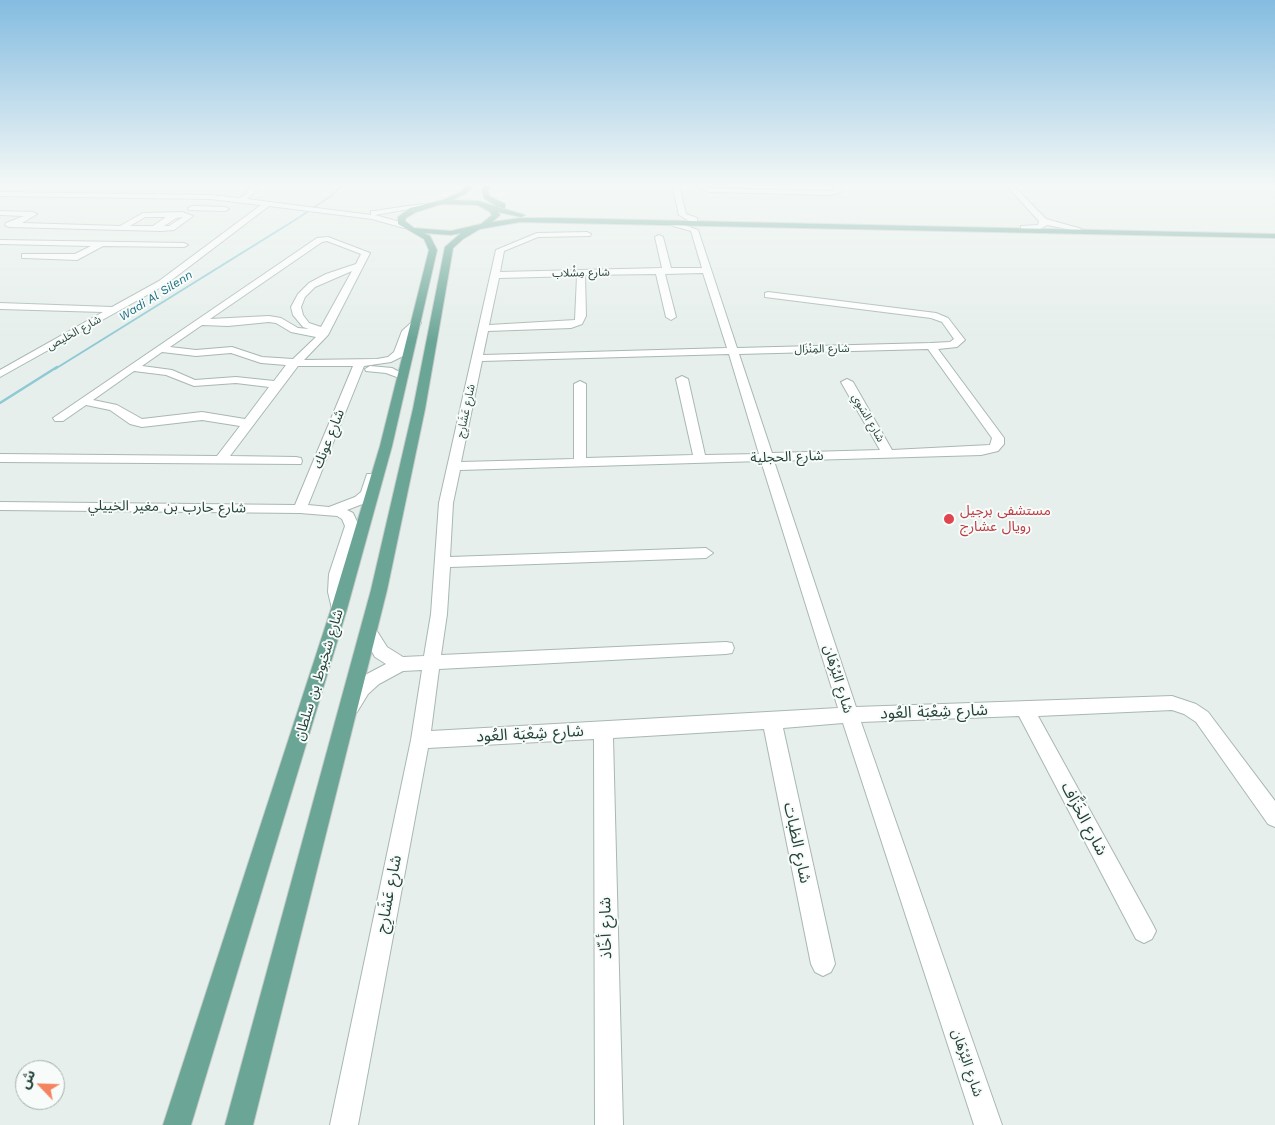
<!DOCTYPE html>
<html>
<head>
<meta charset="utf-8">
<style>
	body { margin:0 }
	#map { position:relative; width:1275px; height:1125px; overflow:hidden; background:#e6efeb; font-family:"Work Sans","Noto Sans Arabic",sans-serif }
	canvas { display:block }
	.north { position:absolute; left:15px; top:1060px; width:50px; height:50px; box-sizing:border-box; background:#f7fbf9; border:1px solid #a3b1ad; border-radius:50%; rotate:294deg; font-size:14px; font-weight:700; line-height:20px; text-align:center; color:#24423a }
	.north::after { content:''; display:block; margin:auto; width:18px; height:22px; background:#f4845f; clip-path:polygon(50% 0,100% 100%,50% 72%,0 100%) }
</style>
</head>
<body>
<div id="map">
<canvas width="1275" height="1125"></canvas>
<div class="north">ش</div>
</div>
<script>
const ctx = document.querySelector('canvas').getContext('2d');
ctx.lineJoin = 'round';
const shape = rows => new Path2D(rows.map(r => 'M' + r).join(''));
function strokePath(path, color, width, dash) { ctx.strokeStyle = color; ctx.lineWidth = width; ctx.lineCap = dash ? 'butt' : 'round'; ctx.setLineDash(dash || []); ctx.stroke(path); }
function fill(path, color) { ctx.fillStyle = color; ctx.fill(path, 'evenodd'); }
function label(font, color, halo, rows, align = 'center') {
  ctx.font = font + ' "Work Sans","Noto Sans Arabic",sans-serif'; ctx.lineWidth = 4; ctx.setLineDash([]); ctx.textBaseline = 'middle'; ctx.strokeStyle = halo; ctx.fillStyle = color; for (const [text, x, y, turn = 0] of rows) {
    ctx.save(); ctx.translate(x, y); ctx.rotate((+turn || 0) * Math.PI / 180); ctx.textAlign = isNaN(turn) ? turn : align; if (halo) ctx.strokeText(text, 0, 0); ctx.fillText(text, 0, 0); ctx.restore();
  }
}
const streamFar1 = shape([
	[55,369,295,220,331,196,343,184]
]);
const stream = shape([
	[0,403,57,367]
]);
const minor = shape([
	[251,184,258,184,252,195,247,199,371,215,371,211,374,211,422,204,426,206,375,215,407,224,407,228,404,228,372,219,269,206,165,285,0,377,0,370,103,312,0,309,0,303,112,307,159,281,261,205,210,199,0,196,0,192,210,195,239,198,247,193,251,184],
	[672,184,679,184,686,214,697,218,697,222,691,222,679,215,672,184],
	[697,184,711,188,831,191,834,190,833,184,840,184,841,192,831,195,710,192,699,188,697,184],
	[1005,184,1012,184,1046,219,1082,229,1078,231,1047,225,1040,229,1021,230,1021,226,1038,225,1039,221,1005,184],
	[192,206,225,207,229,209,225,211,189,210,188,208,192,206],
	[0,211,33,212,37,214,22,223,120,226,143,213,182,212,193,216,174,230,161,231,9,227,5,225,6,223,24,216,0,215,0,211],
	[145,217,166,217,153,226,130,226,145,217],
	[183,217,169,226,164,226,176,218,183,217],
	[673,221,698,230,737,348,931,343,950,342,954,339,942,322,931,318,765,297,765,293,768,292,936,313,948,318,965,340,957,347,938,349,1004,438,1004,444,998,451,981,455,774,461,856,707,1172,696,1196,704,1208,712,1275,801,1275,827,1268,824,1196,722,1184,714,1172,710,1038,716,1152,923,1156,931,1152,939,1144,943,1136,939,1019,716,861,722,1002,1125,974,1125,843,723,783,728,835,964,831,972,823,976,815,972,811,964,764,729,613,738,623,1125,595,1125,594,739,428,748,358,1125,330,1125,411,740,422,670,403,671,379,684,368,694,357,712,351,714,345,712,342,707,356,684,367,674,386,664,375,657,361,632,363,628,369,626,375,628,387,647,403,657,424,656,431,614,439,503,496,250,537,233,587,232,591,234,590,236,538,237,504,251,500,272,662,268,655,237,659,235,663,237,671,268,702,268,691,231,670,225,669,223,673,221],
	[703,273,727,348,483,355,488,331,571,328,582,324,586,316,585,275,656,274,666,317,671,320,676,317,665,274,703,273],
	[577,276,575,320,489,325,499,278,577,276],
	[928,349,992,438,990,445,892,450,853,382,847,379,841,382,880,450,772,453,739,354,928,349],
	[729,354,759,454,705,455,688,379,682,376,676,379,693,455,586,458,586,384,580,381,574,384,574,459,461,462,482,361,729,354],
	[761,461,838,708,431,731,439,669,726,654,732,653,734,648,732,643,726,642,441,655,447,614,450,567,706,558,713,553,706,548,450,557,453,503,460,470,761,461],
	[328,237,370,253,328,335,304,360,377,359,388,357,394,352,402,331,413,321,421,323,411,334,403,356,391,362,364,366,308,505,329,507,355,497,361,492,367,474,377,474,379,477,372,496,365,503,347,510,353,513,359,526,345,574,344,592,347,609,345,613,333,613,328,592,329,574,345,526,342,519,337,516,300,513,0,510,0,502,295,505,353,366,298,366,230,456,296,457,301,458,302,461,301,464,0,462,0,454,217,456,240,426,202,420,142,427,130,424,110,410,86,405,63,421,55,421,53,418,317,238,328,237],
	[327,241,361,254,356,264,326,274,309,283,298,294,291,307,293,315,303,327,309,329,298,328,281,318,269,316,210,319,322,242,327,241],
	[352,271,321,327,309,323,303,315,301,307,305,297,315,287,352,271],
	[269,322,276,323,291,332,316,337,293,359,262,357,232,347,196,350,170,347,202,325,228,326,269,322],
	[162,352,196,356,231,353,261,363,286,365,274,381,236,377,195,380,172,370,142,366,162,352],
	[134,371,166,375,194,386,236,383,269,387,245,419,202,412,142,419,117,405,93,400,134,371],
	[0,240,184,243,188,245,184,247,103,246,77,260,25,258,22,258,22,254,75,254,91,246,0,244,0,240],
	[370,366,392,368,407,376,402,379,386,373,366,371,365,369,370,366]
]);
const major = shape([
	[468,184,475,184,465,194,452,200,478,201,525,215,521,217,498,212,500,215,492,222,520,218,556,218,1275,234,1275,238,520,222,480,229,463,239,453,248,425,409,387,590,253,1125,225,1125,371,590,413,409,445,247,461,233,451,235,424,233,430,236,437,250,392,446,347,609,191,1125,163,1125,331,609,380,446,429,250,424,239,398,224,398,217,410,208,443,200,461,192,468,184],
	[442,204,477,205,489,211,492,215,481,224,451,231,414,228,405,221,406,218,416,212,442,204],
	[485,184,492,184,488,190,489,196,505,204,505,208,499,208,484,198,482,190,485,184]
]);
const markers = [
	[949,519,6,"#e0444e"]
];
const farStreetnames = [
	["شارع مِشْلاب",581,273,-1],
	["شارع الخليص",74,333,-29],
	["شارع المِنْزَال",822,349,-1],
	["شارع عَشَارِج",466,411,-78],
	["شارع السَوِي",868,418,60]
];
const farWaternames = [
	["Wadi Al Silenn",156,296,-32]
];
const streetNames = [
	["شارع عونك",329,439,-68],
	["شارع الحجلية",787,457,-2],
	["شارع حارب بن مغير الخييلي",167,507,1],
	["شارع شخبوط بن سلطان",319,675,-73],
	["شارع البُرْهَان",838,679,73],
	["شارع البُرْهَان",967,1063,71]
];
const healthNames = [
	["مستشفى برجيل",960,511],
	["رويال عشارج",960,527]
];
const nearStreetnames = [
	["شارع شِعْبَة العُود",934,712,-2],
	["شارع شِعْبَة العُود",530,734,-3],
	["شارع الخَزَّاف",1084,819,62],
	["شارع الظبات",797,843,78],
	["شارع عَشَارِج",389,894,-79],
	["شارع أخّاذ",606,928,-91]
];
strokePath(streamFar1, '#8ec9d4', 2);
strokePath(stream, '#8ec9d4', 2.5);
strokePath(minor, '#a8b8b2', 2);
strokePath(major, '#c2cac8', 2);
fill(minor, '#fff');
fill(major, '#6aa596');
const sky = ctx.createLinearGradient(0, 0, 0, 342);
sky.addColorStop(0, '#84bce0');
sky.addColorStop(0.54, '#f4f8f6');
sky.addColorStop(1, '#f4f8f600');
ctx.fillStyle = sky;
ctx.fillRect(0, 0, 1275, 342);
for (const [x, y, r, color] of markers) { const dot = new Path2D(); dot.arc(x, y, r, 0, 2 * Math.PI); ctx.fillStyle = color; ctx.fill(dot); strokePath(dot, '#f7fbf9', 2); }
label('11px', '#24423a', '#f7fbf9', farStreetnames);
label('italic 12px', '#1c6f80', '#f7fbf9', farWaternames);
label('14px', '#24423a', '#f7fbf9', streetNames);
label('14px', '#be3a42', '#f7fbf9', healthNames, 'left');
label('16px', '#24423a', '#f7fbf9', nearStreetnames);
</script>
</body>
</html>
